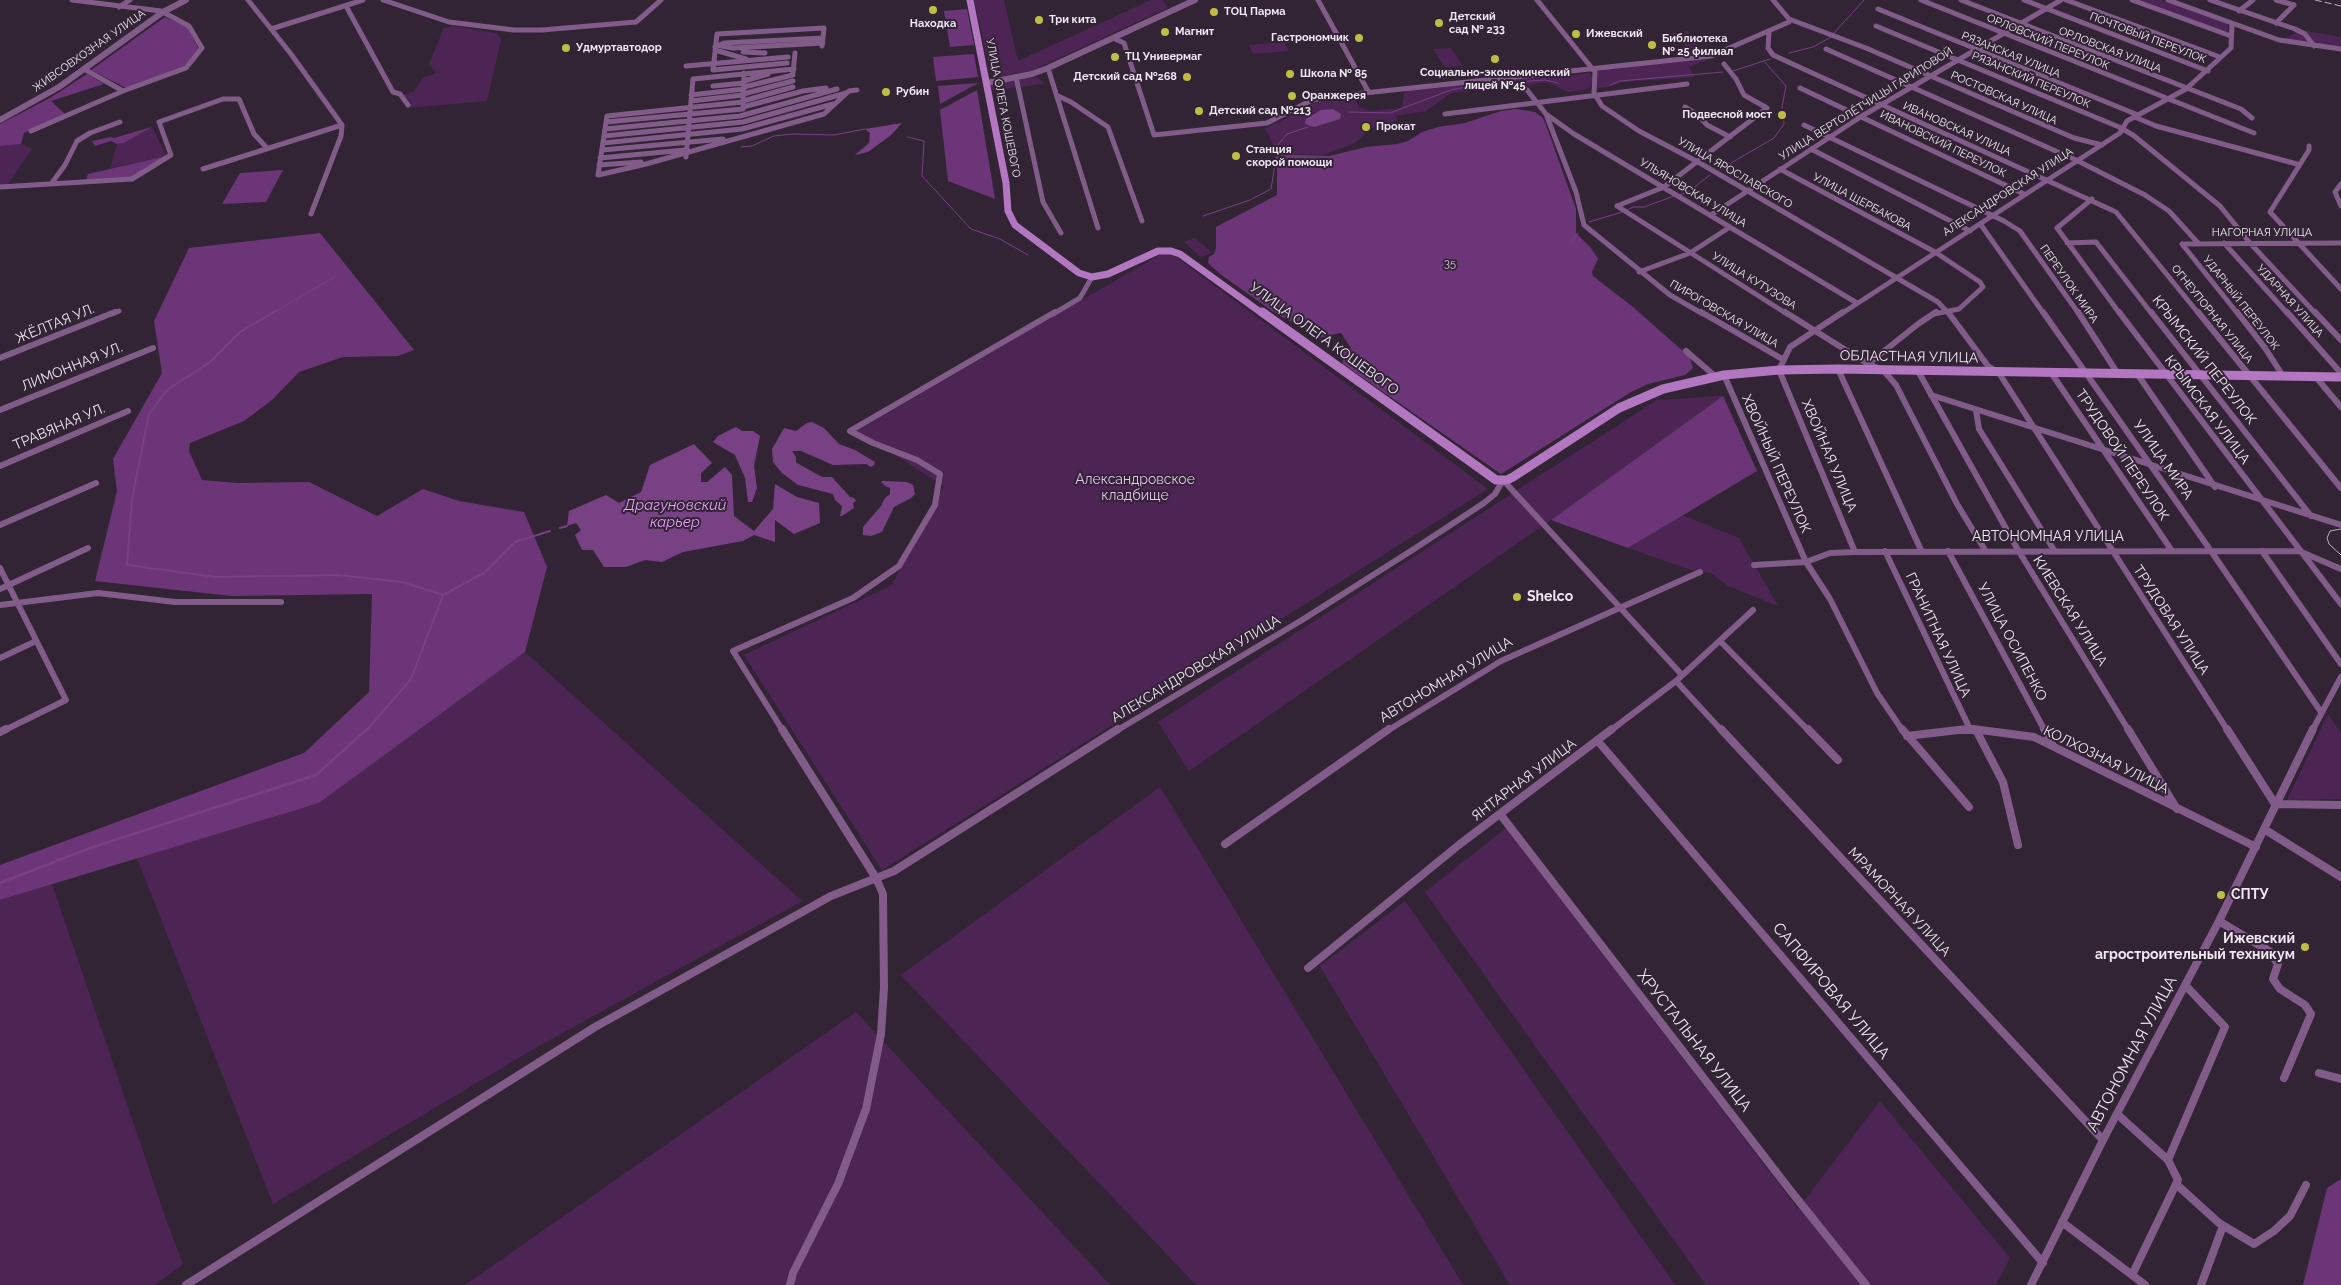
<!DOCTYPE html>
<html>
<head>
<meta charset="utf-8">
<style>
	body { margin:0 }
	canvas { display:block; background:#322435 }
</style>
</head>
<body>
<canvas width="2341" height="1285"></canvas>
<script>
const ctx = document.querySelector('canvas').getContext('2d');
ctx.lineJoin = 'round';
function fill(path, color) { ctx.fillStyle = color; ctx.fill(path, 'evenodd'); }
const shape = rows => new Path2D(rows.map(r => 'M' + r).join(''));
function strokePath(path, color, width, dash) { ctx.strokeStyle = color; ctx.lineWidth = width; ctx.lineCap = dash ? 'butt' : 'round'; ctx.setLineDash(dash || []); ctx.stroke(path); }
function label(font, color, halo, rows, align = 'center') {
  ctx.font = font + ' Raleway,sans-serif'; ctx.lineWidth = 4; ctx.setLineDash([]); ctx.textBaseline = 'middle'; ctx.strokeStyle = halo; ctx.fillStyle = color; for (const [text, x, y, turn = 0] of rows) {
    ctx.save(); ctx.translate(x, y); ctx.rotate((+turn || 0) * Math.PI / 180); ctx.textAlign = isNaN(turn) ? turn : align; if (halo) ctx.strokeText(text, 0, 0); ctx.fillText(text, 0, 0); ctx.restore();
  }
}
const green = shape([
	[974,0,1004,0,1018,61,1151,0,1163,0,1167,8,1031,71,1002,76,990,70],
	[2135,0,2161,0,2227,23,2229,34],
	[453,26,496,33,501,39,487,101,406,108,412,102,403,95,413,92,423,78,436,73,429,64,444,28],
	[2301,30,2341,37,2341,47,2282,40],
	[1687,31,1698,45,1701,48,1690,49,1687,47,1695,45,1686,46,1671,33],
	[1284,42,1289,51,1253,54,1249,45],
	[1451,48,1463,66,1445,67,1433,49],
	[1709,59,1689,67,1695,77,1622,82,1608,87,1596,88,1598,69],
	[1590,73,1593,80,1589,89,1568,92,1547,82,1508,88,1451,93,1426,111,1396,116,1397,120,1386,126,1371,128,1355,143,1323,155,1277,153,1265,128,1281,121,1315,102,1353,95,1359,107,1370,111,1402,108,1404,93,1414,88,1546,74,1564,76],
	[1037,77,1045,84,992,90,990,84],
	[152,127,166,156,110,168,117,144,124,143],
	[21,144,32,149,7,185,0,185,0,146],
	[1195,238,1212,253,1201,257,1184,242],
	[1161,254,1172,254,1488,489,882,870,744,655,892,585,944,486,857,431],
	[1723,396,1551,520,1189,771,1158,722,1657,400],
	[1682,515,1739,538,1778,606,1728,586,1711,573,1691,570,1628,548],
	[525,652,802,901,537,1047,273,1204,137,858,319,803],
	[2328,714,2341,733,2341,799,2287,800],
	[1160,787,1463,1285,1196,1285,901,975],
	[1506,828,1798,1209,1880,1101,2010,1258,1996,1285,1706,1285,1425,892],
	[52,884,168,1225,183,1264,155,1285,0,1285,0,900],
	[1405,901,1675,1285,1510,1285,1320,966],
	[856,1012,1110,1285,465,1285]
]);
const forest = shape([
	[967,9,974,45,950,47,944,11],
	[165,17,187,27,199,49,184,67,126,88,91,70],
	[974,54,978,77,936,81,933,57],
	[87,74,104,84,51,101,65,114,24,133,21,144,0,146,0,124,50,98],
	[978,83,940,104,938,86],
	[977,90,995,199,948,181,940,110],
	[1516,109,1535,112,1543,118,1546,125,1576,209,1576,233,1591,248,1598,259,1592,272,1593,276,1633,307,1685,353,1690,358,1693,368,1685,375,1648,384,1631,392,1501,474,1343,364,1342,352,1351,348,1341,333,1317,338,1315,333,1278,315,1220,274,1208,263,1209,257,1214,254,1216,248,1216,227,1277,195,1277,154,1329,156,1366,147,1397,144,1408,141,1422,132,1438,127,1465,123,1501,111],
	[152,127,124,143,117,144,111,141,95,146,92,141,111,137,114,138],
	[166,156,133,177,86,180,88,174],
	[283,170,266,202,222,204,240,173],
	[320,233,414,350,398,356,343,357,299,372,272,400,244,421,190,443,189,451,202,480,237,483,309,482,377,516,423,489,459,501,524,512,547,567,525,652,319,803,0,900,0,865,304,753,369,692,372,594,231,596,95,581,117,491,113,459,162,373,154,321,189,248],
	[1723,396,1757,471,1628,548,1551,520],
	[2341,1179,2341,1285,2303,1285,2327,1188]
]);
const water = shape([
	[1333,109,1341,114,1340,119,1314,127,1305,124,1306,119,1321,110],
	[902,123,890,136,868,152,855,155,869,143,870,133,865,129],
	[812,422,824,428,839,444,855,450,875,462,874,465,871,467,866,464,833,465,801,451,792,451,796,457,796,462,802,466,822,477,832,477,850,497,854,498,856,501,853,503,854,508,842,516,840,516,842,506,835,500,833,494,798,485,782,473,773,462,772,449,784,428,796,431,807,423],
	[736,427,742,431,753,431,760,436,754,466,757,488,752,502,748,502,745,478,735,455,713,442,718,436],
	[694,444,712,463,701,473,701,482,707,482,725,467,732,475,734,516,754,531,773,509,775,484,797,497,819,503,820,523,794,534,775,520,775,542,754,535,743,541,683,552,662,562,645,560,626,567,604,567,593,550,582,550,575,535,581,530,576,523,567,526,569,511,606,495,619,503,641,492,650,465],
	[882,481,907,482,913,485,915,494,911,498,894,507,882,532,871,536,863,535,863,527,881,506,885,498,890,494,890,488,885,486,881,482]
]);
const streamFar2 = shape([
	[1834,33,1864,0],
	[1789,53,1813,47,1831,37],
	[1733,71,1770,59],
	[1610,85,1620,81,1723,72],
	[1349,112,1390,113,1451,90,1477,85,1545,80,1558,83],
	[907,137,924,141,922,176,971,229,1000,239,1028,255],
	[741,147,752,146,774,136,792,134,834,135,865,129],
	[1719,170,1774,138,1784,124,1782,107,1786,86,1764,61],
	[1679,195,1688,192,1710,175],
	[1627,210,1633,207,1644,207,1674,196],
	[1203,216,1250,200,1271,189,1278,145,1287,134,1308,127],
	[1589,222,1622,212],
	[1570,243,1578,233],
	[271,314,336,276]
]);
const streamFar1 = shape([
	[274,312,240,332,210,362,167,390,149,414,132,499,127,565,216,577,337,575,402,582,443,595,411,679,366,731],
	[560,528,567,526],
	[443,595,484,573,515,542,550,531]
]);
const stream = shape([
	[0,883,90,848,316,775,367,729]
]);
const minorFar2 = shape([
	[248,0,291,54,342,125,341,136,311,214],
	[383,0,449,22,514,30,542,30,636,22,661,0],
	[1318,0,1368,91],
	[1537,0,1595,72,1594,93,1602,106,1639,131,1698,162,1938,302,1949,314],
	[1921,0,2254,133],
	[1961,0,2241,109,2252,118],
	[2024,0,2208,71],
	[2066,0,2220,57],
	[2132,0,2231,36],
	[2168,0,2279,40,2341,49],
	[2210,0,2295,29,2305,34,2314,46],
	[2276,0,2294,5],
	[346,6,393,92,400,94,408,105],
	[119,7,130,0],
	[1878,9,2138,115],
	[2239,11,2253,0],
	[1789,19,1866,48,2074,138,2102,145],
	[2276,23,2294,5],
	[1876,26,2119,127,2133,135,2220,206,2250,243,2316,314],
	[271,29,363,0],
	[1769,33,1768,48,1773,55,2116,212,2199,314],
	[1113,38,1124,43,1154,135,1267,123,1312,100,1327,97,1711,56,1789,22,1789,19,1773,0],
	[721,46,733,48,823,43],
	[715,47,724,43,823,38],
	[1826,49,2076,160,2145,195,2169,211,2198,243],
	[715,50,746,59],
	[743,52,765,53],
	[787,63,713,70,717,34,824,28,822,46],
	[686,66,788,57],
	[1048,68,1098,228],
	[84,69,123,91],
	[793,73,795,53],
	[1016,77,1043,202,1061,233],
	[744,81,768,74],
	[713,86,744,83],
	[744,87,793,75],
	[1800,88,2024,194],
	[1527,90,1546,114,1574,134,1857,303],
	[743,94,793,81],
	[691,95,744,89],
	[1058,96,1071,102,1108,127,1142,221],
	[691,101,743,95],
	[743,101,793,87],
	[743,102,607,116,598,175,646,164,824,114,849,91,857,90],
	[743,105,744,73],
	[743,107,803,91,826,88],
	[1685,107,1698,115,1707,125,1730,137],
	[1445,114,1687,84],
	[1546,114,1576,192,1584,225,1670,295,1703,314],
	[2135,117,2156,126,2297,164],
	[606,122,743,109],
	[1804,125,2004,221,2020,231,2079,314],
	[605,129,740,116,837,89],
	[31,131,123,91,186,68,202,48,189,26,161,11,72,0],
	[604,136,743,122,846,93],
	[603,143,742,129,833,104],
	[2309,146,2309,150,2270,212,2341,289],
	[1811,149,1970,231],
	[602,150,723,139],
	[686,157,693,79,794,69],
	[600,158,685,150],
	[599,165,641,162],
	[203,169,342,125],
	[1780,169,1935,252,1980,282,1983,287,1959,309,1934,314],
	[51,184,65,165,77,141,90,133,120,122],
	[2341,184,2335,192,2341,206],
	[0,187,132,179,171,155,159,122,223,99,239,99,254,134,267,148],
	[2092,199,2057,228,2120,314],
	[1617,206,1787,314],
	[1617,206,1664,187,1767,108,1744,95,1736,79,1724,64],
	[1711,215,1862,116,2061,0],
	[1981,225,2044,314],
	[2067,243,2096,242,2152,314],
	[2224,243,2288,314],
	[2182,244,2238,314],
	[2182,244,2341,243],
	[1639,272,1690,253,1730,227],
	[112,314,119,311],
	[1053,314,1080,298,1092,277],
	[1841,314,2120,133,2127,121,2186,89,2231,48,2232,23]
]);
const minorFar1 = shape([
	[1701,312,1784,360],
	[1785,312,1868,364,1883,370,1896,385,1957,504,1985,550],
	[1843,312,1790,347,1779,370,1855,552],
	[1948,312,1988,366,1999,373,2228,731],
	[2043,312,2211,551,2321,712],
	[2078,312,2118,374],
	[2119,312,2341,604],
	[2151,312,2311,516],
	[2198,312,2341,488],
	[2237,312,2265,348,2283,376],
	[2287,312,2341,373],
	[2315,312,2341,340],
	[1686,351,1716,377],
	[0,358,115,312],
	[1868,364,1918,324,1936,312],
	[1838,369,1921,550],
	[1918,371,2018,550,2129,731],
	[2052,374,2172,551],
	[1724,375,1806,562,1830,599,1877,693,1903,731],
	[2138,375,2215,487],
	[2315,376,2341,407],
	[1931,395,2341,525],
	[0,410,153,348],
	[1976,410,1979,429,2054,550],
	[0,466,128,411],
	[0,525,96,483],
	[1885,551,1970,729],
	[1948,551,2045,731],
	[2262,551,2341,664],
	[1754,565,1806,562,1830,553,1855,552,2299,551,2341,569],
	[0,568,66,700,3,731],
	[0,589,88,548],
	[0,605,98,593,175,602,281,602],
	[1720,641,1809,731],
	[0,658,36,641],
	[1676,681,1722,731],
	[783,731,733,651,853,598,899,566,935,505,940,474,917,460,873,443,850,431,1055,312],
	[1116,731,1302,620,1414,549,1484,503,1495,494,1503,480,1682,675],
	[1387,731,1501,661,1700,572],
	[1610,731,1676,681,1753,610],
	[1956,731,1983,731],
	[2312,731,2341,677]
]);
const minor = shape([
	[782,729,876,878,883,894,884,988,881,1034,866,1109,838,1184,793,1273,790,1285],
	[1721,729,2103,1140],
	[1808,729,1838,760],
	[1902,729,1969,807],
	[1973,729,2034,737,2256,847],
	[2044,729,2053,746],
	[2128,729,2177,809],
	[2227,729,2275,804],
	[1976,730,2003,782,2018,845],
	[0,732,6,729],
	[1907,736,1967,729],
	[1597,740,2043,1263],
	[2275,804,2341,805],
	[1500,814,1790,1190,1866,1285],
	[2264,829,2341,877],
	[1225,844,1389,729],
	[2219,921,2269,951,2278,964,2273,979,2280,989,2305,1005,2311,1014,2284,1078],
	[1308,968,1460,844,1612,729],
	[2319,1073,2341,1079],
	[2168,1160,2225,1027,2186,986],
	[2176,1184,2219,1223,2254,1244,2274,1231,2290,1216,2306,1185],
	[2062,1222,2132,1275,2178,1180,2168,1160,2117,1114],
	[2132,1275,2145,1285],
	[186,1285,595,1027,831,896,894,871,1118,729],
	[2031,1285,2103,1140,2219,921,2313,729],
	[2201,1285,2223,1226]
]);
const tertiary = shape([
	[986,83,1032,74,1048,68,1195,0],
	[0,120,59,87,163,12,186,0]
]);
const secondaryFar1 = shape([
	[970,0,1006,183,1008,211,1015,225,1079,273,1092,277,1108,274,1158,251,1171,251,1180,254,1263,314]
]);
const secondary = shape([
	[1262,312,1496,480,1507,480,1513,477,1619,408,1663,389,1724,375,1779,370,1838,369,2341,377]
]);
const tram = shape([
	[2341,529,2330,531,2327,538,2329,544,2341,555]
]);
const rail = shape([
	[2315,0,2341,6]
]);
const markers = [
	[933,10,5,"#bebf42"],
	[1214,12,5,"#bebf42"],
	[1039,20,5,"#bebf42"],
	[1439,23,5,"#bebf42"],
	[1165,32,5,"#bebf42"],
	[1576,34,5,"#bebf42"],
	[1359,38,5,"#bebf42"],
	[1652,45,5,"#bebf42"],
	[566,48,5,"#bebf42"],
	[1115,57,5,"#bebf42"],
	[1495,59,5,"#bebf42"],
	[1290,74,5,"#bebf42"],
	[1187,77,5,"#bebf42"],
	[886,92,5,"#bebf42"],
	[1292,96,5,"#bebf42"],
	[1199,111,5,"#bebf42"],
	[1782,115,5,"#bebf42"],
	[1366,127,5,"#bebf42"],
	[1236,156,5,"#bebf42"],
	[1517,597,5,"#bebf42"],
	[2221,895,5,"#bebf42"],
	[2305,947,5,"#bebf42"]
];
const farPoinames = [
	["ТОЦ Парма",1224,12],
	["Детский",1449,17],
	["сад № 233",1449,30],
	["Три кита",1049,20],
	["Находка",933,24,"center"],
	["Магнит",1175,32],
	["Ижевский",1586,34],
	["Гастрономчик",1349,38,"right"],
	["Библиотека",1662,39],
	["№ 25 филиал",1662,52],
	["Удмуртавтодор",576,48],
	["ТЦ Универмаг",1125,57],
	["Социально-экономический",1495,73,"center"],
	["лицей №45",1495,86,"center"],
	["Школа № 85",1300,74],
	["Детский сад №268",1177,77,"right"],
	["Рубин",896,92],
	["Оранжерея",1302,96],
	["Детский сад №213",1209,111],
	["Подвесной мост",1772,115,"right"],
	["Прокат",1376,127],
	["Станция",1246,150],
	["скорой помощи",1246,163]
];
const farStreetnames = [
	["ПОЧТОВЫЙ ПЕРЕУЛОК",2148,38,21],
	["ОРЛОВСКИЙ ПЕРЕУЛОК",2048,42,22],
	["ОРЛОВСКАЯ УЛИЦА",2110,50,21],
	["ЖИВСОВХОЗНАЯ УЛИЦА",89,51,-35],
	["РЯЗАНСКАЯ УЛИЦА",2011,55,22],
	["РЯЗАНСКИЙ ПЕРЕУЛОК",2031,80,23],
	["РОСТОВСКАЯ УЛИЦА",2004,98,24],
	["УЛИЦА ВЕРТОЛЁТЧИЦЫ ГАРИПОВОЙ",1866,104,-32],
	["УЛИЦА ОЛЕГА КОШЕВОГО",1003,108,79],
	["ИВАНОВСКАЯ УЛИЦА",1957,129,24],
	["ИВАНОВСКИЙ ПЕРЕУЛОК",1943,144,26],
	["УЛИЦА ЯРОСЛАВСКОГО",1735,173,30],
	["АЛЕКСАНДРОВСКАЯ УЛИЦА",2008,192,-33],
	["УЛЬЯНОВСКАЯ УЛИЦА",1693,193,31],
	["УЛИЦА ЩЕРБАКОВА",1862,202,28],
	["НАГОРНАЯ УЛИЦА",2262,233],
	["УЛИЦА КУТУЗОВА",1754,281,32],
	["ПЕРЕУЛОК МИРА",2069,284,55],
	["УДАРНАЯ УЛИЦА",2290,301,48],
	["УДАРНЫЙ ПЕРЕУЛОК",2241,303,52],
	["ПИРОГОВСКАЯ УЛИЦА",1724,314,30],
	["ОГНЕУПОРНАЯ УЛИЦА",2212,314,51]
];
const farParknames = [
	["35",1450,264]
];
const streetNames = [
	["ЖЁЛТАЯ УЛ.",55,324,-22],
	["УЛИЦА ОЛЕГА КОШЕВОГО",1324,339,36],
	["ОБЛАСТНАЯ УЛИЦА",1909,357,1],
	["КРЫМСКИЙ ПЕРЕУЛОК",2204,360,52],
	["ЛИМОННАЯ УЛ.",72,367,-22],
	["КРЫМСКАЯ УЛИЦА",2207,410,53],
	["ТРАВЯНАЯ УЛ.",59,427,-23],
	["ТРУДОВОЙ ПЕРЕУЛОК",2122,455,56],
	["ХВОЙНАЯ УЛИЦА",1829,456,67],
	["УЛИЦА МИРА",2163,460,55],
	["ХВОЙНЫЙ ПЕРЕУЛОК",1776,464,66],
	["АВТОНОМНАЯ УЛИЦА",2048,537],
	["КИЕВСКАЯ УЛИЦА",2070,611,58],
	["ТРУДОВАЯ УЛИЦА",2171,620,57],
	["ГРАНИТНАЯ УЛИЦА",1938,635,65],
	["УЛИЦА ОСИПЕНКО",2012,642,62],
	["АЛЕКСАНДРОВСКАЯ УЛИЦА",1196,669,-31],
	["АВТОНОМНАЯ УЛИЦА",1446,680,-31],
	["КОЛХОЗНАЯ УЛИЦА",2106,760,26],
	["ЯНТАРНАЯ УЛИЦА",1524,780,-37],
	["МРАМОРНАЯ УЛИЦА",1899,902,47]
];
const parkNames = [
	["Александровское",1135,480],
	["кладбище",1135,496]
];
const poiNames = [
	["Shelco",1527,597],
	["СПТУ",2231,895],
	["Ижевский",2295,939,"right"],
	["агростроительный техникум",2295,955,"right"]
];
const waterNames = [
	["Драгуновский",675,505],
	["карьер",675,522]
];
const nearStreetnames = [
	["САПФИРОВАЯ УЛИЦА",1831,991,50],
	["ХРУСТАЛЬНАЯ УЛИЦА",1694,1041,52],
	["АВТОНОМНАЯ УЛИЦА",2132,1054,-62]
];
fill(green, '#4c2555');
fill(forest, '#6b3578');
fill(water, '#774184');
strokePath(streamFar2, '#774184', 1);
strokePath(streamFar1, '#774184', 2);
strokePath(stream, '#774184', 2.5);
strokePath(minorFar2, '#815c89', 5);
strokePath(minorFar1, '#815c89', 6);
strokePath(minor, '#815c89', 8);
strokePath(tertiary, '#815c89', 6);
strokePath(secondaryFar1, '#b277c0', 7);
strokePath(secondary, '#b277c0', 9);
strokePath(tram, '#b8aebb', 1);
strokePath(rail, '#b8aebb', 1, [7, 3]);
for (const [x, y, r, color] of markers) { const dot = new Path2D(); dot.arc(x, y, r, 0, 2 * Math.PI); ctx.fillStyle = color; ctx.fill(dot); strokePath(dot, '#322435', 2); }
label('bold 11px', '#f0e7f3', '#322435', farPoinames, 'left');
label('11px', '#f0e7f3', '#322435', farStreetnames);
label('11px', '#ebbef6', '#322435', farParknames);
label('14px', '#f0e7f3', '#322435', streetNames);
label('14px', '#ebbef6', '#322435', parkNames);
label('bold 14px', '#f0e7f3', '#322435', poiNames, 'left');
label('italic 15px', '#eb9ffd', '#322435', waterNames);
label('16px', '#f0e7f3', '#322435', nearStreetnames);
</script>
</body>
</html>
